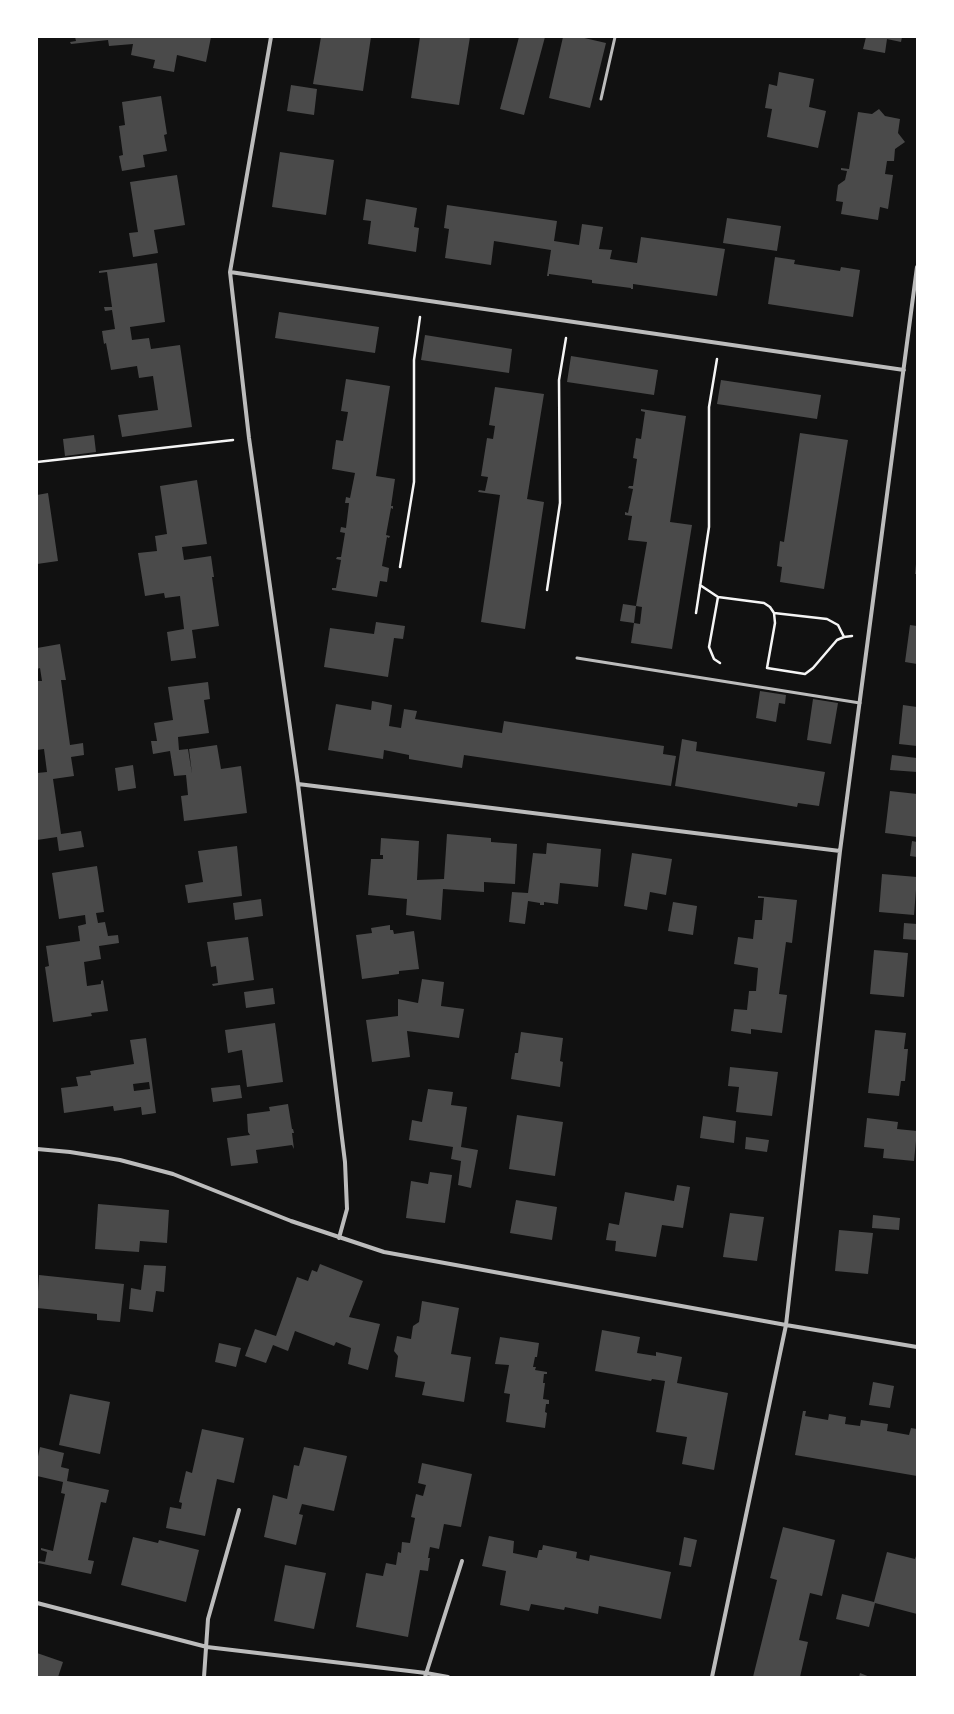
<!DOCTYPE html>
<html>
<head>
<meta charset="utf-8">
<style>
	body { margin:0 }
	#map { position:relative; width:954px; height:1714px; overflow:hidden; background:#111; font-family:"DejaVu Sans",sans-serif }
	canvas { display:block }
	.frame { position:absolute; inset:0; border:38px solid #fff; pointer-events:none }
</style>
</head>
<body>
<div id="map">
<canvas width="954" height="1714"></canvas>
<div class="frame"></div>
</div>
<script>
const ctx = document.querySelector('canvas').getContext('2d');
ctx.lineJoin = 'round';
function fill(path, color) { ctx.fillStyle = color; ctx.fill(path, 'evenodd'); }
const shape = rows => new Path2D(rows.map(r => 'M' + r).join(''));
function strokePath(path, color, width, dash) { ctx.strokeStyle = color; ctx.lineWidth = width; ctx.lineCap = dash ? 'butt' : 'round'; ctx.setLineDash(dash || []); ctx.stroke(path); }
const building = shape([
	[75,37,211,37,206,62,177,55,174,72,153,68,155,60,131,55,133,44,109,46,108,40,71,44,70,42,76,41],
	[321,37,371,37,363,91,313,84],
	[420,37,470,37,459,105,411,98],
	[519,37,545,37,524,115,500,109],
	[563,37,580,37,606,43,590,108,549,98],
	[866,37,902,37,901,42,887,39,885,53,863,49],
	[779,72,814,79,809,107,826,111,818,148,767,137,772,109,765,108,769,84,777,86],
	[291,85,317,89,314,115,287,111],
	[161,96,167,134,164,135,167,151,143,155,145,167,122,171,119,156,123,155,119,126,125,125,122,102],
	[879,109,885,116,900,119,898,133,905,142,895,149,894,161,887,161,885,174,893,175,888,209,880,207,878,220,841,214,843,202,836,201,838,185,845,180,847,171,841,170,841,168,849,169,858,112,872,114],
	[280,152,334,160,326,215,272,207],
	[177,175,185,225,154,230,158,253,133,257,129,233,138,232,130,182],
	[366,199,417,208,414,227,419,228,416,252,368,244,371,221,363,220],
	[447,205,557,221,554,241,579,245,582,224,603,227,599,249,612,250,610,259,637,263,641,237,725,249,717,296,633,284,633,289,631,289,631,288,592,283,592,280,549,274,549,276,547,276,551,250,494,241,491,265,445,258,449,229,444,228],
	[727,218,781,226,777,251,723,243],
	[775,257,795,260,794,264,840,271,841,267,860,270,853,317,768,304],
	[157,263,165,322,130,327,132,340,149,338,151,349,180,345,192,427,122,437,118,415,158,410,153,376,139,378,137,366,111,370,106,343,104,344,102,331,115,329,112,310,105,311,104,307,112,307,107,272,99,273,99,271],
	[279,312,379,327,375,353,275,338],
	[425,335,512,349,509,373,421,360],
	[571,356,658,370,654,395,567,382],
	[346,379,390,386,376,476,395,479,391,506,393,506,393,509,391,508,386,535,390,536,389,538,387,537,382,566,389,568,387,582,380,581,377,597,332,590,332,588,336,588,341,560,336,559,337,557,341,557,345,533,340,532,341,527,346,528,349,503,345,503,346,497,350,498,355,473,332,469,336,440,343,441,348,412,341,411],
	[721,380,821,395,817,419,717,404],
	[495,387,544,394,527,499,544,502,525,629,481,622,500,495,478,492,479,490,485,491,488,477,481,476,487,438,493,439,495,426,489,425],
	[641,409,686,416,670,522,692,525,672,649,631,643,634,623,640,624,642,607,636,606,647,542,628,540,632,516,625,515,625,512,628,513,633,489,628,488,629,486,633,486,637,459,633,458,636,438,641,439,645,412,641,411],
	[800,433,848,440,824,589,780,582,782,567,777,566,780,541,784,542],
	[94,435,96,452,65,456,63,439],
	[197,480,207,544,182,547,184,560,211,556,214,577,212,577,219,626,192,630,196,658,171,661,167,632,184,629,180,596,165,598,164,593,145,596,138,553,157,551,155,536,167,534,160,486],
	[48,493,58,561,37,564,37,495],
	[916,564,917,564,917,574,915,574],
	[623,604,636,606,634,623,620,621],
	[376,622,405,626,403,639,394,638,388,677,324,667,330,628,374,634],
	[910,625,917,626,917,664,905,662],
	[60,644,66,680,61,680,70,745,83,743,84,755,71,757,74,776,53,779,61,834,81,831,84,847,59,851,57,837,37,840,37,773,47,772,44,749,37,750,37,681,42,681,40,668,37,669,37,648],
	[208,682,210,699,204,700,209,733,178,737,179,750,188,749,192,774,189,749,217,745,221,769,241,766,247,813,184,821,181,796,188,795,186,775,174,776,170,751,153,754,151,741,157,741,154,723,173,720,168,687],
	[760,691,786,695,785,704,779,703,776,722,756,718],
	[813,699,838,703,831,744,807,740],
	[372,701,392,705,389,726,401,728,404,709,417,711,415,719,502,733,504,721,664,746,663,754,676,756,671,786,464,755,462,768,409,759,409,755,384,750,383,759,328,750,336,704,371,710],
	[903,705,917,707,917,746,899,744],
	[682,739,697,742,696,751,825,772,819,806,798,803,797,807,675,786],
	[892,755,917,758,917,772,890,770],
	[133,765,136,788,118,791,115,768],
	[890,791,917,794,917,837,885,833],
	[447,834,491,838,491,842,517,844,515,884,484,882,484,892,443,889,441,920,406,915,407,899,368,895,371,859,383,859,383,855,380,855,381,838,419,841,417,880,444,879],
	[912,841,917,842,917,857,910,856],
	[547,843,601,849,598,887,560,883,558,904,544,902,544,905,540,905,540,903,528,901,525,924,509,922,512,892,528,893,533,853,546,854],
	[237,846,242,896,188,903,185,885,203,882,198,851],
	[632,853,672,859,666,895,650,892,647,910,624,906],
	[97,866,104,912,96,913,98,923,105,922,108,936,118,935,119,943,99,946,101,959,84,962,87,986,101,984,101,981,103,980,108,1011,91,1013,92,1016,53,1022,45,967,49,966,46,946,80,941,78,926,86,924,85,915,59,919,52,873],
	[882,874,917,877,914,915,879,912],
	[758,896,797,900,792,943,786,942,779,994,787,995,782,1033,751,1029,751,1034,731,1031,734,1009,747,1010,749,991,756,991,758,968,734,964,738,937,753,939,755,920,762,920,764,898,758,898],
	[261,899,263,916,235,920,233,903],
	[673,902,697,906,693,935,668,931],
	[904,923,917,924,917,940,903,939],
	[390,925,390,930,393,930,394,934,414,931,419,969,399,971,399,974,362,979,356,935,372,933,371,928],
	[248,937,254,980,213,986,212,984,218,983,216,966,211,967,207,942],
	[874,950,908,953,904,997,870,994],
	[422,979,444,982,441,1006,464,1009,459,1038,407,1031,410,1057,372,1062,366,1020,398,1016,398,999,418,1003],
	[273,988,275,1004,246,1008,244,992],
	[275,1023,283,1082,247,1087,242,1050,228,1053,225,1030],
	[875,1030,906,1033,904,1049,908,1049,905,1081,901,1081,899,1096,868,1093],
	[521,1032,563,1038,560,1061,563,1062,560,1087,511,1079,515,1053,518,1053],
	[146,1038,156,1113,142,1115,141,1107,114,1111,113,1106,64,1113,61,1088,78,1086,76,1077,91,1075,90,1071,134,1064,130,1040],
	[149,1082,150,1089,134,1091,133,1084],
	[730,1067,778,1072,772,1116,736,1112,739,1087,728,1086],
	[240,1085,242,1098,213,1102,211,1088],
	[428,1089,453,1092,451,1105,467,1107,461,1147,478,1150,471,1188,458,1185,461,1161,451,1159,453,1147,409,1140,412,1120,422,1122],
	[288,1104,292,1129,293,1129,294,1133,292,1133,294,1149,292,1145,256,1150,258,1163,231,1166,227,1138,250,1135,248,1132,247,1114,270,1111,269,1107],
	[517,1115,563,1122,555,1176,509,1169],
	[703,1116,736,1121,734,1143,700,1138],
	[867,1118,898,1122,897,1129,917,1131,914,1161,883,1158,884,1149,864,1147],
	[746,1137,769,1140,767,1152,745,1149],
	[430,1172,452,1175,445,1223,406,1218,411,1181,428,1184],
	[677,1185,690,1187,683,1228,662,1225,656,1257,615,1251,616,1241,606,1240,609,1223,619,1225,625,1192,674,1201],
	[516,1200,557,1207,552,1240,510,1233],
	[98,1204,169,1210,167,1243,140,1241,139,1252,95,1249],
	[730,1213,764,1217,757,1261,723,1257],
	[873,1215,900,1218,899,1230,872,1228],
	[839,1230,873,1233,868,1274,835,1271],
	[320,1264,363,1281,349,1317,380,1324,368,1370,348,1364,351,1348,336,1342,334,1346,295,1331,288,1351,273,1345,266,1363,245,1356,255,1329,276,1336,297,1277,308,1281,312,1270,317,1272],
	[144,1265,166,1266,164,1292,156,1291,153,1312,129,1309,131,1288,141,1290],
	[39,1275,124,1284,120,1322,97,1320,97,1314,37,1308],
	[422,1301,459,1308,451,1354,471,1357,464,1402,422,1395,425,1382,395,1377,398,1356,394,1351,397,1336,411,1339,413,1326,419,1322],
	[602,1330,640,1337,637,1353,656,1356,656,1352,682,1357,677,1383,728,1393,714,1470,682,1464,687,1437,656,1432,665,1381,652,1379,651,1381,595,1371],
	[500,1337,539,1343,537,1357,535,1357,533,1367,536,1367,535,1370,547,1372,547,1374,544,1374,543,1383,545,1383,543,1399,549,1400,549,1404,546,1404,545,1412,547,1413,545,1428,506,1422,510,1394,504,1393,509,1365,495,1364],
	[219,1343,241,1348,236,1367,215,1362],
	[873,1382,894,1386,890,1408,869,1405],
	[70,1394,110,1402,100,1454,59,1445],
	[803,1411,806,1411,805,1416,828,1420,829,1414,846,1417,845,1424,860,1426,861,1420,888,1424,887,1431,909,1435,911,1428,917,1429,917,1476,795,1455],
	[202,1429,244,1438,234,1483,217,1479,205,1536,166,1528,170,1507,181,1509,182,1503,179,1502,186,1471,192,1473],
	[40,1447,64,1453,61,1467,69,1469,67,1481,109,1490,106,1503,101,1502,88,1560,94,1561,91,1574,38,1563,39,1561,45,1562,47,1552,41,1550,41,1548,53,1551,65,1494,61,1493,63,1482,37,1476,37,1461],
	[304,1447,347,1456,334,1511,302,1504,299,1514,303,1515,296,1545,264,1537,273,1495,287,1499,294,1465,299,1466],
	[422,1463,472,1474,461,1527,444,1524,439,1549,430,1547,428,1558,430,1558,428,1571,420,1570,408,1637,356,1627,366,1573,383,1576,386,1563,396,1565,398,1552,401,1553,402,1542,410,1543,415,1518,411,1517,416,1494,423,1496,426,1485,418,1483],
	[783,1527,835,1540,822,1596,810,1593,799,1640,808,1642,800,1677,753,1677,777,1580,770,1578],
	[489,1536,514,1541,513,1553,537,1558,539,1550,542,1550,543,1545,577,1552,576,1558,589,1561,590,1555,671,1572,661,1619,599,1606,598,1614,565,1607,564,1610,531,1604,529,1611,500,1605,506,1571,482,1566],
	[133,1537,158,1543,159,1540,199,1550,186,1602,121,1585],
	[684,1537,697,1540,691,1567,679,1565],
	[887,1552,915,1559,917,1553,917,1614,875,1603,869,1627,836,1619,842,1594,874,1602],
	[285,1565,326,1573,314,1629,274,1621],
	[37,1653,63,1662,58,1677,37,1677],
	[860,1673,870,1677,859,1677]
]);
const path = shape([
	[37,462,233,440],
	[400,567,414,482,414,360,420,317],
	[700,585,718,597,764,603,770,607,774,613,775,623,767,668,805,674,813,668,837,640,844,637,852,636],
	[547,590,560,503,559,380,566,338],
	[718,597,709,647,714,659,720,663],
	[696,613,709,527,709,407,717,359],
	[774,613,827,619,838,625,844,637]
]);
const service = shape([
	[601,99,615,37],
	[577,658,860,703]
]);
const minor = shape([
	[271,37,230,272,249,438,298,784,345,1162,347,1209,339,1238],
	[230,272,904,370],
	[298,784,840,851],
	[37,1149,70,1152,120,1160,173,1174,291,1221,384,1252,786,1325,917,1347],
	[37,1603,207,1647,426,1673,448,1677],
	[204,1677,208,1619,239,1510],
	[425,1677,462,1561],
	[712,1677,786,1325,840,851,917,267]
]);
fill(building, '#4a4a4a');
strokePath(path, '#f5f5f5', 2.5);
strokePath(service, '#bcbcbc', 3);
strokePath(minor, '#bcbcbc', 4);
</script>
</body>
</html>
